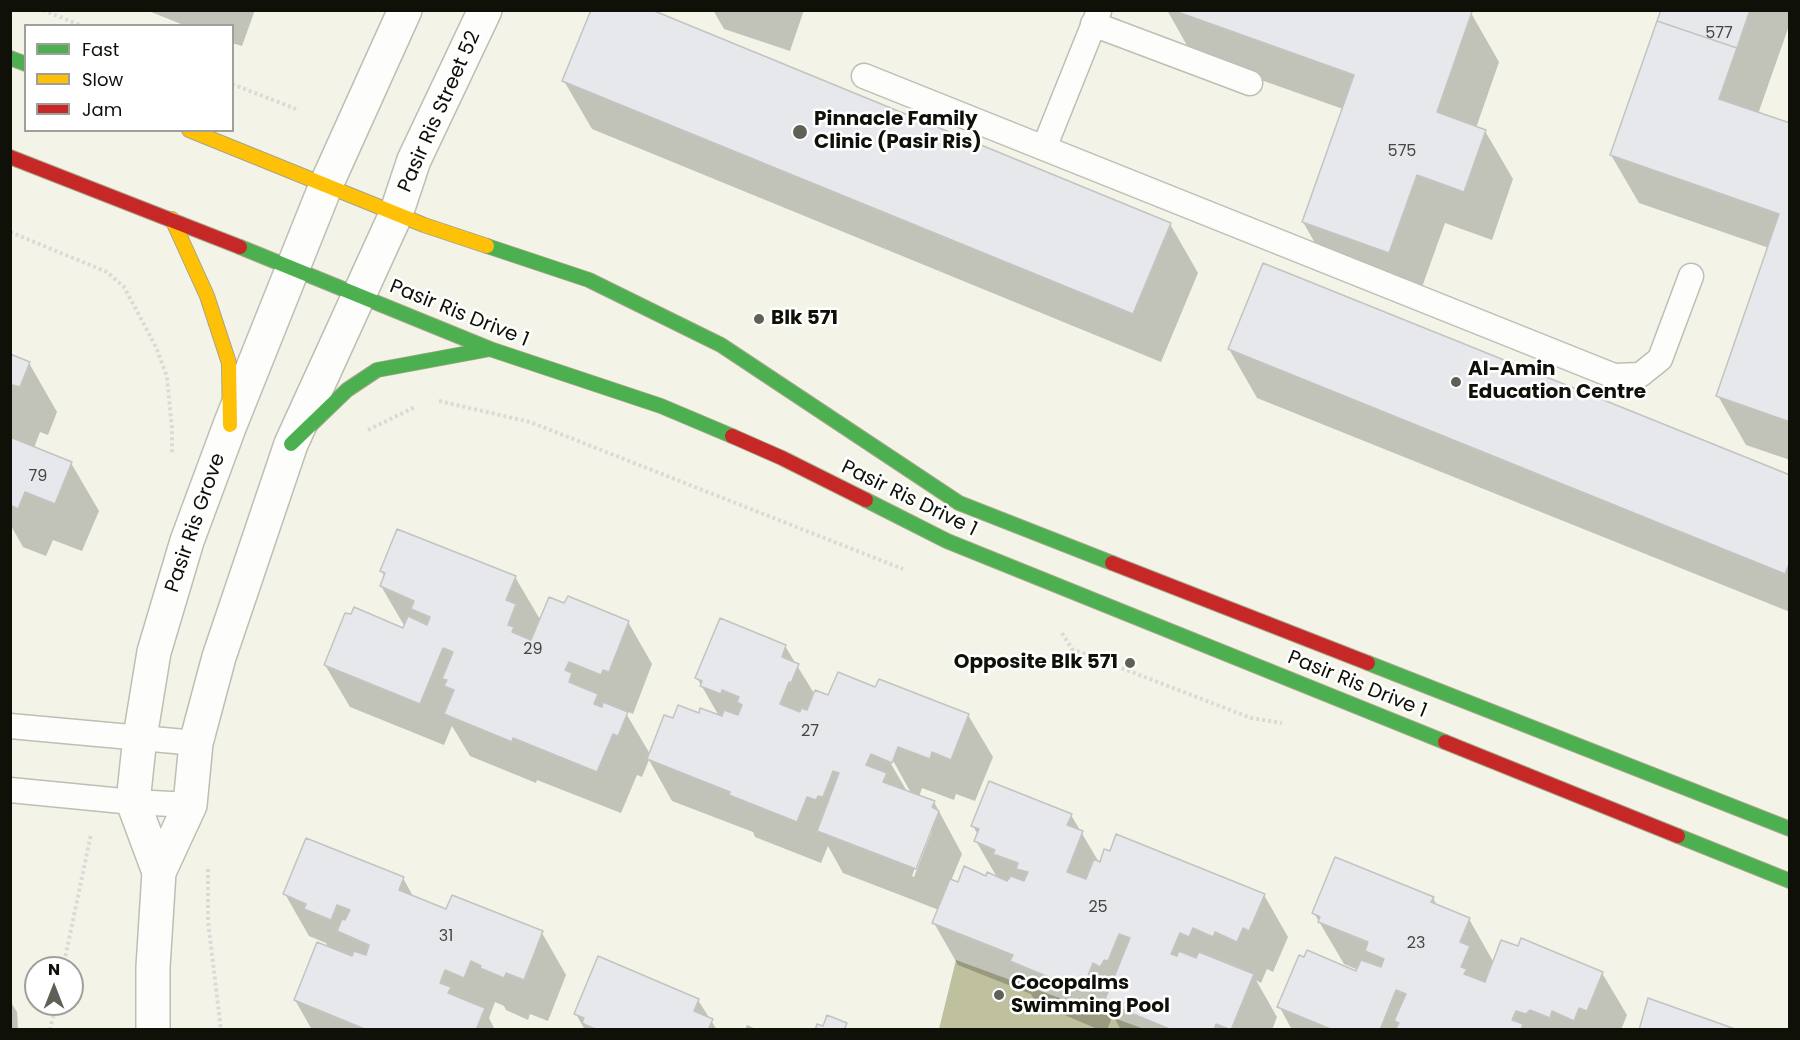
<!DOCTYPE html>
<html>
<head>
<meta charset="utf-8">
<style>
	body { margin:0 }
	#map { position:relative; width:1800px; height:1040px; overflow:hidden; background:#f3f4e7; font-family:Poppins,sans-serif }
	canvas { display:block }
	.frame { position:absolute; inset:0; border:12px solid #0f1008; pointer-events:none }
	.legend { position:absolute; left:24px; top:24px; width:210px; height:108px; box-sizing:border-box; background:#fff; border:2px solid #9f9f9c; margin:0; padding:8px 10px; list-style:none; font-size:18px; color:#0f1008 }
	.legend li { display:flex; align-items:center; gap:12px; height:30px }
	.legend b { width:30px; border:2px solid #9f9f9c }
	.north { position:absolute; left:24px; top:956px; width:60px; height:60px; box-sizing:border-box; background:#fff; border:2px solid #9f9f9c; border-radius:50%; rotate:0deg; font-size:16px; font-weight:700; line-height:24px; text-align:center; color:#0f1008 }
	.north::after { content:''; display:block; margin:auto; width:21px; height:27px; background:#5f6056; clip-path:polygon(50% 0,100% 100%,50% 72%,0 100%) }
</style>
</head>
<body>
<div id="map">
<canvas width="1800" height="1040"></canvas>
<div class="frame"></div>
<ul class="legend">
<li><b style="height:8px;background:#4caf50"></b>Fast</li>
<li><b style="height:8px;background:#ffc107"></b>Slow</li>
<li><b style="height:8px;background:#c62828"></b>Jam</li>
</ul>
<div class="north">N</div>
</div>
<script>
const ctx = document.querySelector('canvas').getContext('2d');
ctx.lineJoin = 'round';
function fill(path, color) { ctx.fillStyle = color; ctx.fill(path, 'evenodd'); }
const shape = rows => new Path2D(rows.map(r => 'M' + r).join(''));
function strokePath(path, color, width, dash) { ctx.strokeStyle = color; ctx.lineWidth = width; ctx.lineCap = dash ? 'butt' : 'round'; ctx.setLineDash(dash || []); ctx.stroke(path); }
function label(font, color, halo, rows, align = 'center') {
  ctx.font = font + ' Poppins,sans-serif'; ctx.lineWidth = 5; ctx.setLineDash([]); ctx.textBaseline = 'middle'; ctx.strokeStyle = halo; ctx.fillStyle = color; for (const [text, x, y, turn = 0] of rows) {
    ctx.save(); ctx.translate(x, y); ctx.rotate((+turn || 0) * Math.PI / 180); ctx.textAlign = isNaN(turn) ? turn : align; if (halo) ctx.strokeText(text, 0, 0); ctx.fillText(text, 0, 0); ctx.restore();
  }
}
const water = shape([
	[956,960,1144,1029,939,1029]
]);
const shadow = shape([
	[146,10,255,10,242,46,232,43,232,26,186,26],
	[713,10,804,10,790,51,724,29],
	[1167,10,1463,10,1471,13,1499,62,1476,128,1485,131,1513,179,1492,240,1445,223,1417,301,1331,271,1303,222,1343,109,1193,56],
	[1662,10,1790,10,1790,23,1758,114,1790,125,1790,460,1746,445,1718,396,1769,248,1639,203,1611,155],
	[564,81,1170,224,1198,273,1161,362,592,129],
	[1229,349,1790,477,1790,612,1257,398],
	[10,356,29,363,57,412,48,435,40,432,34,448,71,463,99,511,82,551,53,540,46,556,23,547,10,524],
	[381,571,515,577,541,621,628,622,652,664,633,714,624,710,650,754,673,720,700,715,719,716,697,678,785,646,815,695,829,697,876,689,968,715,993,757,975,801,956,794,954,800,922,788,919,797,934,802,962,854,951,881,958,884,987,878,998,879,976,841,978,835,973,826,1071,815,1100,864,1264,895,1288,937,1273,972,1267,969,1261,983,1256,980,1277,1017,1272,1030,1121,1030,1113,1015,1107,1030,1100,1030,1036,1003,1031,994,958,965,934,923,939,910,843,873,828,846,821,863,755,837,753,832,672,801,649,760,642,777,637,775,621,813,537,780,536,783,470,756,452,726,444,745,350,707,325,665,404,630,405,627,381,586,385,577],
	[890,755,911,793,908,793,887,757],
	[929,831,932,831,914,877,912,876],
	[403,878,414,898,447,911,542,933,566,975,548,1021,530,1014,528,1020,506,1010,504,1006,495,1002,489,1018,495,1030,312,1030,295,1000,329,949,326,943,309,936,285,894],
	[1433,898,1438,907,1469,919,1494,963,1602,973,1627,1015,1621,1030,1292,1030,1279,1006,1357,972,1358,970,1344,964,1314,913],
	[698,1000,717,1030,585,1030,576,1014],
	[10,1001,17,1012,18,1030,10,1030],
	[747,1025,758,1030,745,1030]
]);
const building = shape([
	[591,10,652,10,1171,223,1133,314,562,81,591,10],
	[1172,10,1468,10,1472,12,1437,112,1486,130,1464,192,1417,175,1389,253,1302,222,1354,75,1172,10],
	[1661,10,1750,10,1737,48,1657,21,1661,10],
	[1657,21,1737,48,1719,99,1790,123,1790,422,1716,396,1779,214,1610,155,1657,21],
	[1263,263,1790,475,1790,562,1785,574,1228,349,1263,263],
	[10,354,30,362,20,387,13,385,10,390,10,354],
	[10,437,72,462,55,504,25,492,18,509,10,505,10,437],
	[397,529,516,576,506,600,516,604,508,625,514,627,512,632,531,640,549,597,564,603,568,596,629,621,609,672,603,670,601,675,569,662,565,670,572,673,569,682,598,694,594,704,602,707,603,702,628,712,618,736,613,734,597,772,513,738,512,742,444,714,454,690,444,686,447,680,442,679,453,652,443,648,420,704,324,665,345,613,351,614,354,607,403,628,408,616,427,625,430,617,411,609,414,601,380,586,385,573,380,571,397,529],
	[720,618,786,645,782,657,799,664,791,683,789,682,780,704,800,712,801,708,807,710,815,690,828,695,838,672,875,687,879,679,969,714,951,760,932,752,930,759,898,747,892,763,871,754,866,765,887,773,883,782,935,801,932,807,939,811,916,869,817,831,839,773,833,771,823,797,818,796,816,800,807,797,797,822,729,795,730,792,647,759,664,715,673,718,678,705,699,713,700,708,722,716,724,710,738,715,742,705,737,702,739,697,722,690,721,694,700,686,702,681,695,678,720,618],
	[989,781,1072,814,1067,825,1083,831,1067,872,1086,879,1094,859,1100,862,1104,849,1110,851,1116,834,1265,894,1249,931,1243,928,1237,942,1215,932,1213,937,1193,928,1189,937,1180,933,1171,954,1177,956,1179,951,1196,958,1199,952,1254,974,1231,1030,1216,1024,1214,1030,1172,1030,1104,1002,1130,938,1119,934,1108,961,1104,960,1100,967,1093,963,1082,991,1010,961,1013,955,932,923,950,879,958,882,964,866,986,876,987,872,1007,881,1011,876,1024,881,1028,872,1016,869,1018,863,993,854,995,850,974,841,979,829,971,826,989,781],
	[306,838,404,877,399,890,446,909,452,895,543,931,524,980,506,973,504,978,480,968,481,966,471,961,464,978,445,970,440,983,451,987,448,993,485,1008,476,1030,367,1030,294,1000,317,942,352,956,354,951,366,955,369,945,337,931,342,919,345,920,350,910,337,905,331,920,304,909,306,904,283,894,306,838],
	[1335,857,1434,897,1431,902,1470,918,1460,942,1470,946,1461,967,1467,969,1464,974,1485,982,1501,940,1518,946,1521,938,1603,972,1587,1011,1579,1008,1574,1021,1552,1011,1550,1018,1530,1010,1526,1014,1516,1011,1512,1020,1523,1024,1521,1029,1523,1030,1401,1030,1396,1028,1399,1023,1394,1021,1406,994,1396,990,1380,1030,1333,1030,1277,1007,1299,955,1304,957,1307,950,1356,971,1361,960,1381,967,1384,959,1365,951,1368,942,1318,922,1320,917,1312,913,1335,857],
	[598,956,699,999,694,1011,713,1019,708,1030,597,1030,582,1023,584,1018,574,1014,598,956],
	[1648,998,1738,1030,1639,1030,1648,998],
	[827,1015,847,1023,844,1030,815,1030,817,1024,823,1026,827,1015]
]);
const path = shape([
	[43,10,82,26],
	[232,84,296,109],
	[10,232,107,272,124,287,156,347,167,377,172,429,172,455],
	[439,401,530,422,903,569],
	[368,430,415,407],
	[1062,633,1072,649,1251,718,1282,723],
	[208,869,208,921,221,1030],
	[63,968,91,834],
	[50,1030,56,1004]
]);
const lane = shape([
	[1093,24,1250,83],
	[864,76,1614,376,1640,375,1660,359,1691,276],
	[1044,148,1099,11],
	[10,726,196,743],
	[10,790,133,802,190,805]
]);
const street = shape([
	[159,872,133,802,140,737,154,652,187,541,230,425,326,185,405,10],
	[153,1030,153,967,159,872,190,805,196,743,219,657,291,444,396,214,414,160,485,10]
]);
const fast = shape([
	[10,58,26,64],
	[487,246,589,280,721,345,959,503,1112,563],
	[240,247,490,349,661,406,732,436],
	[291,444,347,390,377,370,490,349],
	[866,500,947,541,1445,742],
	[1368,663,1790,829],
	[1678,836,1790,881]
]);
const slow = shape([
	[189,130,424,225,487,246],
	[172,219,207,296,229,363,230,425]
]);
const jam = shape([
	[10,157,240,247],
	[732,436,782,458,866,500],
	[1112,563,1368,663],
	[1445,742,1678,836]
]);
const markers = [
	[800,132,8,"#5f6056"],
	[759,319,6,"#5f6056"],
	[1456,382,6,"#5f6056"],
	[1130,663,6,"#5f6056"],
	[999,995,6,"#5f6056"]
];
const numberNames = [
	["577",1719,34],
	["575",1402,152],
	["79",38,477],
	["29",533,650],
	["27",810,732],
	["25",1098,908],
	["31",446,937],
	["23",1416,944]
];
const streetNames = [
	["Pasir Ris Street 52",440,112,-66],
	["Pasir Ris Drive 1",459,314,22],
	["Pasir Ris Drive 1",909,499,26],
	["Pasir Ris Grove",196,523,-71],
	["Pasir Ris Drive 1",1357,685,22]
];
const poiNames = [
	["Pinnacle Family",814,120],
	["Clinic (Pasir Ris)",814,143],
	["Blk 571",771,319],
	["Al-Amin",1468,370],
	["Education Centre",1468,393],
	["Opposite Blk 571",1118,663,"right"],
	["Cocopalms",1011,984],
	["Swimming Pool",1011,1007]
];
fill(water, '#bec09e');
fill(shadow, '#0003');
fill(building, '#e6e8eb');
strokePath(building, '#c2c4c2', 1.5);
strokePath(lane, '#bdbeb4', 27);
strokePath(street, '#bdbeb4', 36);
strokePath(fast, '#a5a588', 16);
strokePath(slow, '#a5a588', 16);
strokePath(jam, '#a5a588', 16);
strokePath(path, '#dadbd7', 4, [3, 3]);
strokePath(lane, '#fdfdfb', 24);
strokePath(street, '#fdfdfb', 33);
strokePath(fast, '#4caf50', 14);
strokePath(slow, '#ffc107', 14);
strokePath(jam, '#c62828', 14);
for (const [x, y, r, color] of markers) { const dot = new Path2D(); dot.arc(x, y, r, 0, 2 * Math.PI); ctx.fillStyle = color; ctx.fill(dot); strokePath(dot, '#fff', 2); }
label('16px', '#454641', null, numberNames);
label('20px', '#0f1008', '#fff', streetNames);
label('bold 20px', '#0f1008', '#fff', poiNames, 'left');
</script>
</body>
</html>
